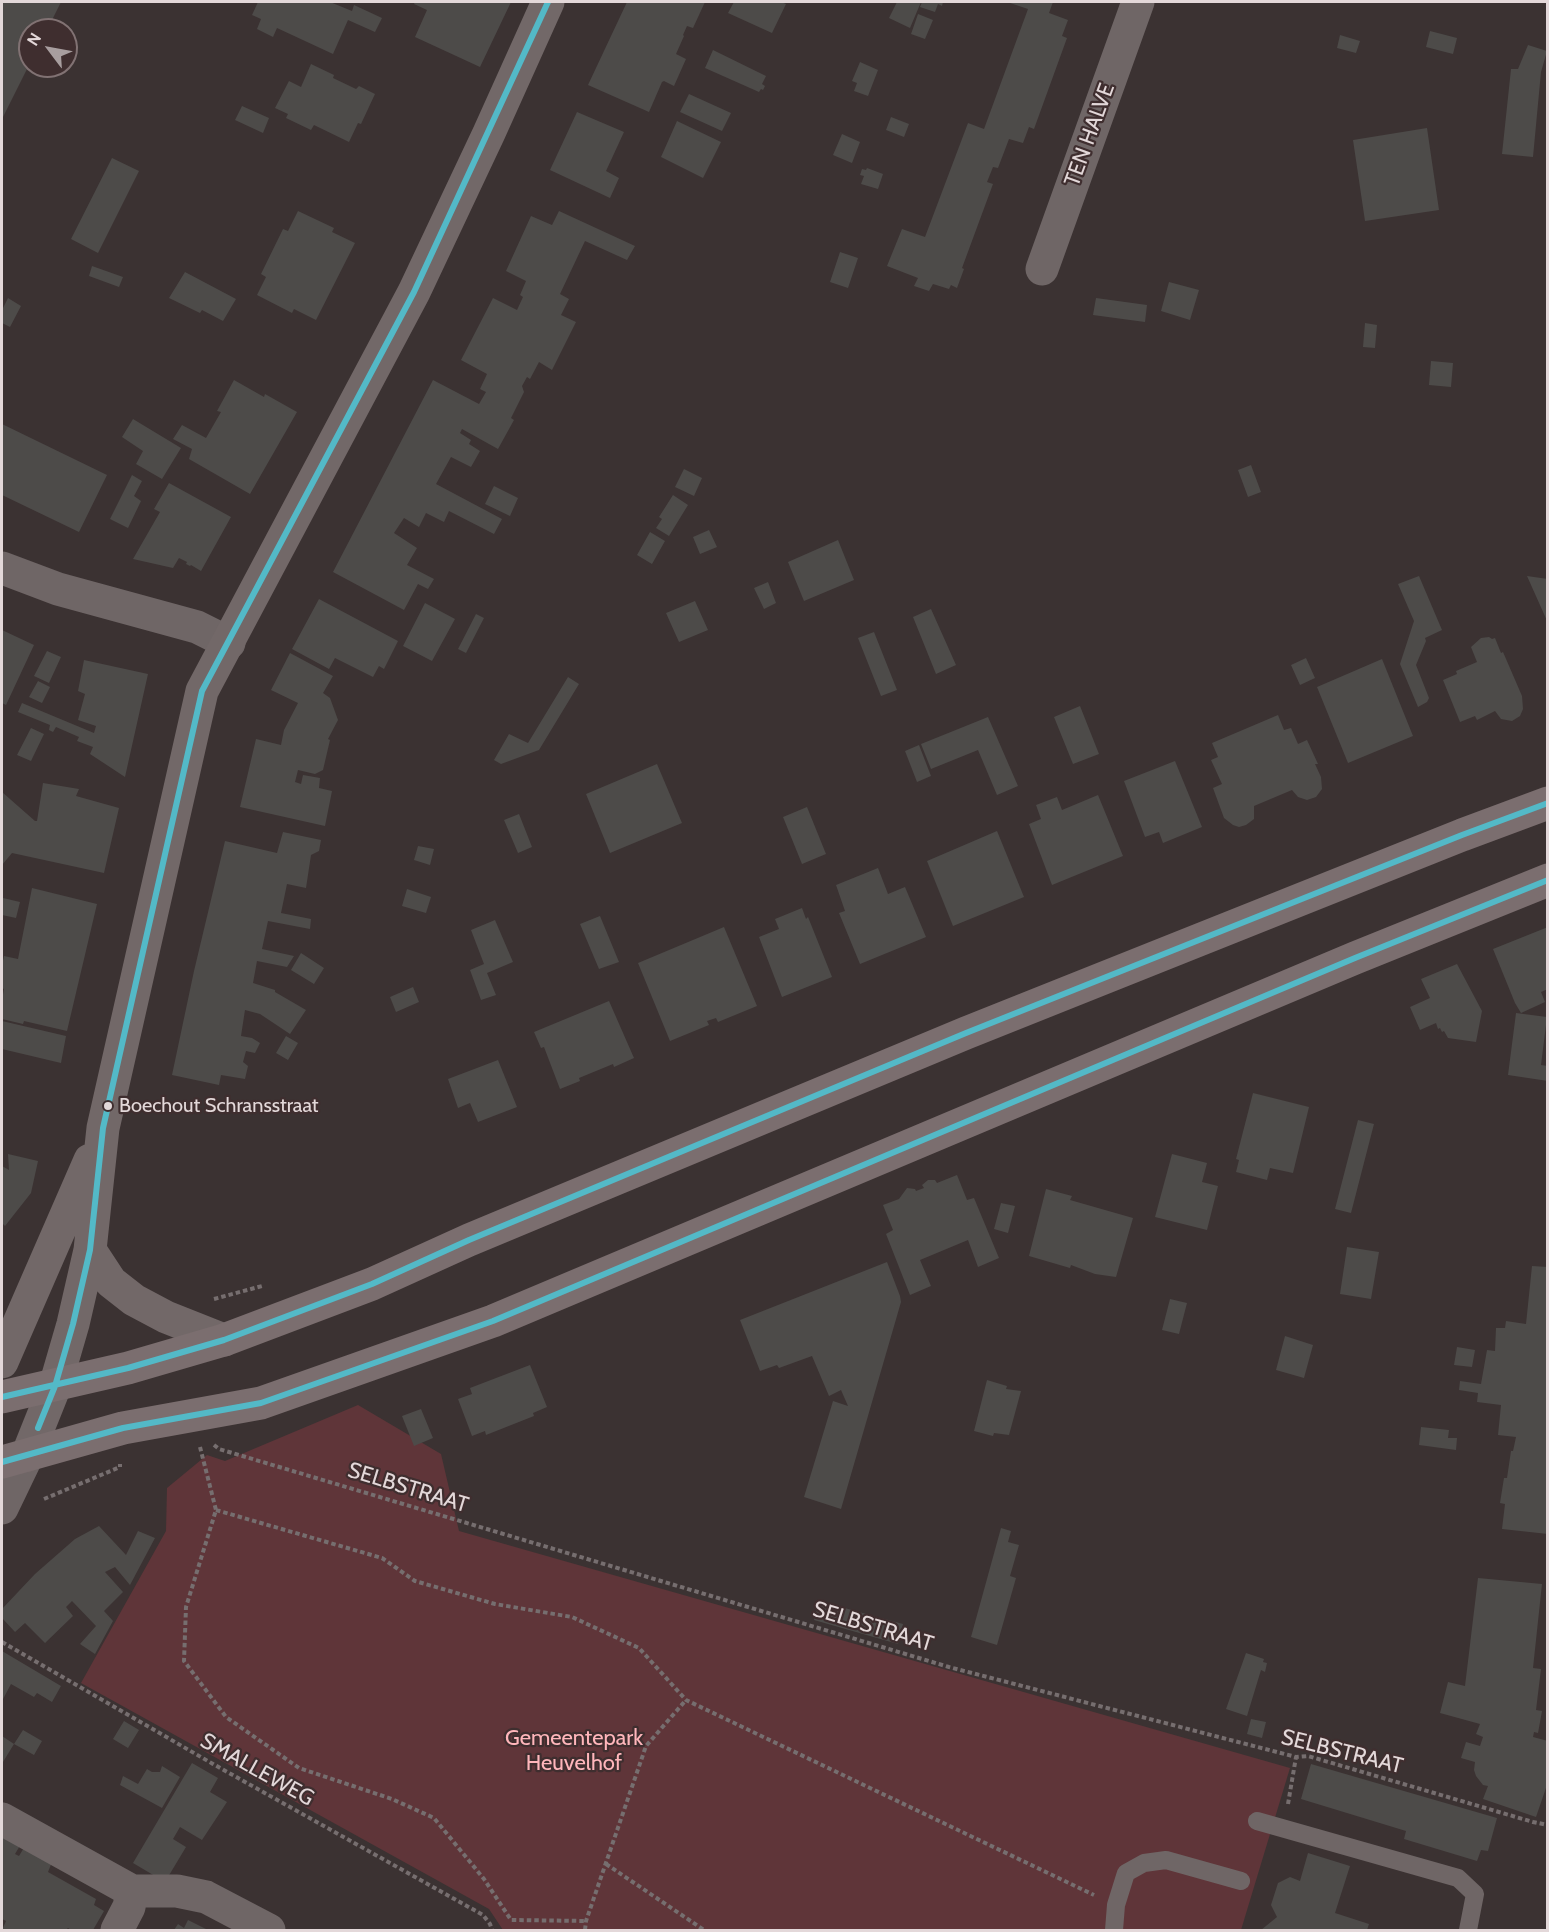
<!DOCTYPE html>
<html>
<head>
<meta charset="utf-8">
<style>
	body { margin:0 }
	#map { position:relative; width:1549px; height:1932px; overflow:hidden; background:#3b3232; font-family:Cabin,sans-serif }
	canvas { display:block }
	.frame { position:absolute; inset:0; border:3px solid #e3d8d9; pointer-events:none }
	.north { position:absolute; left:18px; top:18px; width:60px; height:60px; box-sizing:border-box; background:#3f2e2f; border:2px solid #817273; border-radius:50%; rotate:302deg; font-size:16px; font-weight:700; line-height:24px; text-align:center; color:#e3d8d9 }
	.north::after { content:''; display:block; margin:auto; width:21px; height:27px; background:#a89e9f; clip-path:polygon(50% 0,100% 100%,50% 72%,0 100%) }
</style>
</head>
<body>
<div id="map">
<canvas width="1549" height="1932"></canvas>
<div class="frame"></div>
<div class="north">N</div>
</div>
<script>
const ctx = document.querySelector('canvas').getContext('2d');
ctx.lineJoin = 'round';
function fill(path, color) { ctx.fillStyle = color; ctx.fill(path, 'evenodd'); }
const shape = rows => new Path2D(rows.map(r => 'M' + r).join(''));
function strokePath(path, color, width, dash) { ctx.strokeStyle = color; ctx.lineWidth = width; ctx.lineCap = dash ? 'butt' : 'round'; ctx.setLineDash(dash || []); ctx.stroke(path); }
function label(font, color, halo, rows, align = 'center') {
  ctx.font = font + ' Cabin,sans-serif'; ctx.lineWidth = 4.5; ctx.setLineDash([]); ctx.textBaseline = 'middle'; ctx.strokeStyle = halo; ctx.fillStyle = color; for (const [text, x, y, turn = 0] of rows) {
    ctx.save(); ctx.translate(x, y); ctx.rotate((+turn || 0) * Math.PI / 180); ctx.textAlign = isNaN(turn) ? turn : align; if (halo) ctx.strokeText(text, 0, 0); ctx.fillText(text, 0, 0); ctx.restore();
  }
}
const green = shape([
	[358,1405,441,1454,459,1531,1290,1768,1241,1930,503,1930,489,1909,81,1683,166,1531,167,1488,207,1455,225,1461]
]);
const building = shape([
	[2,2,61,2,47,30,30,30,30,63,2,119],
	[258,2,330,2,352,11,354,5,382,18,375,32,348,20,333,54,277,28,273,37,257,29,261,19,252,15],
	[415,2,511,2,480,67,415,37,427,10,414,4],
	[627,2,705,2,693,28,687,26,683,35,684,36,676,54,686,59,674,86,664,81,662,82,649,112,588,85],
	[734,2,781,2,786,4,772,33,728,13],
	[897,2,921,2,910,28,889,18],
	[922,2,943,2,942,6,938,4,935,12,920,7],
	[1007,2,1053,2,1049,13,1068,20,1062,36,1067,38,1034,129,1029,127,1023,143,1009,139,998,168,993,167,987,182,993,184,962,268,964,269,957,288,951,285,949,289,933,284,929,291,914,286,918,278,887,266,902,229,925,237,968,123,984,129,1028,9],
	[918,14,933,20,925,39,911,34],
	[1430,31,1457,38,1453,54,1426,47],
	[1340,35,1360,41,1356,53,1337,48],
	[1528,45,1547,51,1541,72,1533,157,1502,154,1511,69,1518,69],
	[713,50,766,76,762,84,765,86,763,90,761,89,759,92,705,68],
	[860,62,878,70,868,96,854,91,857,83,852,81],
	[311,64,334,75,333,78,356,89,359,86,375,94,361,124,358,123,349,142,314,125,311,130,286,118,288,114,275,108,289,81,301,87],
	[689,94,731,113,722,131,680,112],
	[242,106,269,118,263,133,235,120],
	[577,112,624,132,606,171,619,178,610,198,550,170],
	[891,117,909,124,904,137,886,130],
	[677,121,721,142,703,178,661,157],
	[1427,128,1439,210,1365,221,1353,140],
	[842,134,860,142,852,163,833,155],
	[112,158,139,171,98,253,71,239],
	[867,168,883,174,878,189,861,184,864,176,860,175,862,169,866,170],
	[298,211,334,228,332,232,355,243,316,320,294,309,292,313,257,295,266,277,261,274,283,229,288,231],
	[559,211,635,246,627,260,585,241,560,294,569,299,561,315,576,322,552,370,539,362,530,379,527,377,522,386,524,392,511,418,514,420,498,449,462,429,460,433,471,440,469,444,480,451,471,467,451,457,436,484,502,519,494,534,449,511,444,522,426,513,419,527,404,518,394,533,417,548,407,565,434,579,428,589,418,584,404,610,333,572,433,380,479,404,486,392,480,389,487,374,461,360,493,298,517,310,523,297,520,295,526,281,506,271,531,216,552,225],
	[840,252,858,258,848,288,830,282],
	[92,266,123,277,119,287,89,276],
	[185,272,236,299,223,321,202,310,200,313,169,298],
	[1169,282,1199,290,1190,320,1161,311],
	[8,298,21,306,10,327,2,323,2,310],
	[1096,298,1147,305,1145,322,1093,315],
	[1365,323,1377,325,1375,348,1363,347],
	[1431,361,1453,363,1451,387,1429,385],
	[234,380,264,397,265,394,297,412,250,494,189,459,192,449,173,439,182,425,206,438,221,412,217,411],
	[133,419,181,448,162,479,136,464,143,451,122,437],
	[2,424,107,475,79,532,2,495],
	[1251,465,1261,492,1248,497,1238,470],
	[684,469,702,478,694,496,675,487],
	[132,475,142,481,134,496,141,501,128,528,110,519],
	[169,483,231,517,201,571,191,565,190,566,186,564,187,562,179,558,173,568,133,559,160,512,154,509],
	[494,486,518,498,510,516,485,504],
	[673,495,688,505,669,536,656,528,662,519,659,517],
	[709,530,717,547,700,554,693,537],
	[650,532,665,541,652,564,637,555],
	[838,540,854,580,804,601,788,562],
	[1419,576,1442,630,1425,638,1426,641,1416,665,1429,698,1427,702,1418,707,1400,664,1414,621,1398,584],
	[1527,576,1548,579,1548,623],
	[768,582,776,603,764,609,754,588],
	[319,599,398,641,384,669,379,666,373,677,335,658,329,669,292,649],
	[695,601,708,630,679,642,666,613],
	[425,603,455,619,432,661,403,646],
	[931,609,956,665,936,674,913,617],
	[476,614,484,618,466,653,458,649],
	[2,630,34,645,6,705,2,703],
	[874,632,897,690,881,696,858,638],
	[1489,637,1492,639,1495,638,1501,653,1503,652,1522,696,1523,709,1520,716,1512,721,1501,719,1495,711,1477,720,1475,716,1460,722,1443,680,1457,674,1456,671,1477,662,1471,647,1481,638],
	[47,651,61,657,49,683,34,676],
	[290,653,333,676,323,693,330,698,338,720,328,739,330,740,323,770,315,774,298,770,295,782,301,784,303,775,320,778,319,788,332,791,325,826,240,807,256,739,281,745,284,730,298,703,271,690],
	[1306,658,1315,678,1300,685,1291,665],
	[1382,659,1413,736,1348,763,1317,687],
	[84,660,148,674,125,777,90,754,93,747,77,741,79,737,56,727,53,732,49,730,50,725,18,712,22,703,94,733,96,726,78,720,85,694,78,691],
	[568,677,579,684,539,750,501,764,494,760,509,734,528,743],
	[38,681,50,687,42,703,29,697],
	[1080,706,1099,754,1073,764,1054,717],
	[1278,715,1284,730,1291,728,1298,744,1307,740,1318,764,1315,764,1321,777,1322,789,1316,797,1307,800,1298,797,1292,790,1254,806,1254,819,1246,825,1239,827,1233,825,1224,818,1213,788,1222,784,1211,760,1218,757,1212,743],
	[988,717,1018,786,997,795,978,750,931,769,921,744],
	[31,728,44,734,31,761,17,755],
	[919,745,931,776,917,782,905,751],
	[1175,761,1202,827,1163,843,1159,832,1145,837,1124,781],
	[657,764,682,823,610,853,586,794],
	[43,783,79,789,76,796,119,808,104,873,12,853,2,865,2,792,35,821,37,821],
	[1098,795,1123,856,1052,885,1029,824,1041,819,1036,805,1057,797,1062,810],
	[807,807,826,854,802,864,783,817],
	[519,814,532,847,518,853,504,820],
	[997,831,1024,897,953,926,927,861],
	[283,832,321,840,319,851,311,855,306,888,287,884,281,913,311,919,310,929,268,921,262,949,294,956,287,967,257,961,253,983,275,990,275,992,306,1010,290,1034,260,1014,245,1010,241,1036,252,1038,260,1043,255,1053,246,1051,243,1062,248,1066,245,1079,221,1075,219,1085,172,1075,194,971,225,841,277,853],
	[418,846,434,849,430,865,414,860],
	[878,868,888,894,905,887,926,937,860,964,839,913,845,911,836,885],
	[32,888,97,904,67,1031,24,1021,23,1024,2,1019,2,1000,4,989,2,988,2,965,4,956,18,959],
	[407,889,431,897,426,913,402,906],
	[3,898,20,902,16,918,2,915],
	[802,908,806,919,808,917,832,977,782,997,759,937,779,929,775,919],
	[600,916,619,962,599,969,580,924],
	[495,920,513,962,487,973,496,995,481,1000,470,970,484,964,471,930],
	[724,927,757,1006,718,1022,716,1018,707,1021,709,1025,670,1041,638,963],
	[1548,927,1548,989,1541,992,1545,1002,1521,1013,1515,1003,1493,949],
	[301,953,324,968,314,984,291,970],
	[1457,964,1482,1011,1476,1042,1448,1038,1444,1031,1442,1032,1440,1028,1438,1029,1436,1023,1420,1030,1410,1007,1430,998,1421,979],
	[413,987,419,1002,396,1012,390,997],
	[609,1001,634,1058,614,1067,613,1064,579,1078,580,1081,560,1089,544,1047,541,1048,534,1032],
	[1516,1013,1547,1017,1541,1065,1548,1066,1548,1081,1508,1075],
	[2,1021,66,1036,61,1063,2,1049],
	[286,1036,298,1043,288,1060,276,1053],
	[498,1060,517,1107,478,1122,470,1103,458,1108,448,1079],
	[1253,1093,1309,1107,1293,1173,1270,1168,1267,1180,1236,1172,1239,1160,1236,1159],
	[1358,1120,1374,1124,1351,1213,1335,1209],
	[8,1154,38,1161,31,1193,5,1226,2,1223,2,1166,9,1170],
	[1172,1154,1207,1163,1202,1182,1218,1186,1207,1230,1155,1217],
	[957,1175,967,1200,974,1198,999,1258,978,1267,968,1240,920,1260,931,1286,910,1295,886,1234,893,1230,883,1205,899,1199,907,1188,915,1189,916,1191,924,1188,922,1185,928,1180,935,1180,937,1183],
	[1046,1189,1072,1196,1070,1200,1133,1218,1116,1277,1095,1274,1071,1265,1070,1268,1029,1256],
	[1001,1203,1015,1206,1008,1233,994,1229],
	[1347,1247,1379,1252,1371,1299,1340,1294],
	[887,1262,900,1296,901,1302,841,1509,804,1497,833,1401,848,1406,841,1390,829,1396,812,1356,779,1368,777,1365,760,1371,740,1320],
	[1532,1266,1548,1267,1548,1534,1502,1529,1505,1504,1500,1503,1504,1478,1507,1478,1511,1451,1513,1451,1516,1437,1498,1435,1501,1405,1477,1402,1478,1393,1459,1390,1460,1381,1481,1384,1487,1350,1495,1351,1496,1328,1505,1328,1506,1321,1526,1324],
	[1170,1299,1187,1303,1179,1334,1162,1330],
	[1285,1336,1313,1345,1304,1378,1276,1370],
	[1457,1347,1475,1350,1472,1367,1454,1365],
	[530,1365,547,1407,533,1413,534,1416,486,1435,485,1431,472,1436,458,1399,472,1394,470,1388],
	[987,1380,1007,1386,1006,1389,1021,1391,1009,1435,994,1433,993,1436,974,1431],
	[421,1409,433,1438,414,1446,402,1416],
	[1421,1427,1449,1430,1448,1438,1457,1438,1456,1450,1419,1445],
	[99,1526,126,1555,138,1531,155,1538,130,1585,115,1567,105,1572,123,1592,104,1611,113,1621,95,1654,80,1644,96,1626,72,1601,66,1607,73,1616,45,1643,25,1623,15,1632,2,1618,2,1609,35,1574,75,1539],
	[1001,1528,1011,1531,1008,1542,1019,1545,1010,1576,1016,1578,997,1645,971,1637],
	[1478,1578,1542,1584,1533,1668,1541,1669,1536,1710,1542,1711,1538,1733,1534,1732,1533,1737,1548,1741,1548,1782,1536,1817,1483,1799,1488,1786,1483,1785,1476,1776,1474,1770,1475,1762,1461,1758,1466,1742,1480,1746,1483,1737,1476,1734,1480,1724,1440,1713,1448,1682,1465,1686],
	[819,1601,903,1624,898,1644,814,1620],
	[2,1651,61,1686,52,1702,37,1693,34,1697,11,1684,2,1701],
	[1246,1653,1264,1659,1263,1662,1267,1663,1265,1672,1261,1670,1247,1716,1226,1709],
	[1251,1719,1266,1722,1262,1738,1247,1734],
	[124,1721,139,1730,128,1748,113,1739],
	[23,1730,42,1741,34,1755,14,1744],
	[2,1736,14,1744,3,1762,2,1761],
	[192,1763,218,1778,210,1792,227,1802,202,1840,180,1827,173,1839,186,1847,165,1882,133,1863],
	[1311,1764,1497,1818,1488,1851,1481,1850,1477,1861,1404,1839,1406,1831,1301,1799],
	[162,1766,180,1777,162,1808,120,1785,123,1776,138,1784,147,1769,152,1772,160,1772],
	[2,1833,21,1844,15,1854,19,1856,25,1846,52,1862,48,1872,96,1899,94,1905,104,1911,93,1930,71,1930,68,1928,66,1930,2,1930,6,1921,2,1919],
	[1308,1853,1350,1866,1335,1913,1369,1924,1367,1930,1261,1930,1277,1917,1271,1905,1278,1883,1290,1877,1300,1881],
	[188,1920,208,1930,174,1930,178,1924,184,1928]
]);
const path = shape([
	[214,1299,262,1286],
	[214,1445,219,1449,949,1667,1296,1757,1308,1756,1533,1822,1548,1825],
	[200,1447,216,1510,186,1607,184,1661,226,1717,299,1768,392,1799,434,1818,484,1879,511,1920,586,1921],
	[44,1499,120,1467,120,1464],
	[216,1510,382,1558,415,1581,495,1604,572,1617,639,1648,686,1700,1094,1895],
	[2,1642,213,1764,483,1915,490,1924,492,1930],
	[1288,1804,1296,1757],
	[606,1864,704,1930],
	[585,1930,586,1921,646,1746,686,1700]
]);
const lane = shape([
	[1257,1821,1458,1878,1475,1894,1468,1930],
	[1114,1930,1116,1905,1126,1873,1144,1863,1166,1860,1241,1881]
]);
const street = shape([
	[1042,269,1138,2],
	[2,568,58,589,197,627,229,643],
	[2,1508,27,1456],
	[2,1819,132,1891,177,1891,206,1897,269,1930],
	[117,1930,129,1907,132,1891]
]);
const secondary = shape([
	[90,1250,111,1282,134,1300,166,1317,224,1340],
	[2,1362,90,1160],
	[27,1456,55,1386,73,1324,90,1250,103,1128,202,691,414,292,489,133,548,2]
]);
const primary = shape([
	[2,1397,128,1368,224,1340,372,1284,469,1240,966,1033,1462,835,1548,803],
	[2,1462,123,1428,261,1403,493,1321,1355,958,1548,880]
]);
const bus1 = shape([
	[2,1397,128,1368,224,1340,372,1284,469,1240,966,1033,1462,835,1548,803],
	[38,1428,55,1386,73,1324,90,1250,103,1128,202,691,414,292,548,2],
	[2,1462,123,1428,261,1403,493,1321,1355,958,1548,880]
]);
const markers = [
	[108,1106,5,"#e3d8d9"]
];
const busNames = [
	["Boechout Schransstraat",119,1106]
];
const streetNames = [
	["TEN HALVE",1090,135,-70],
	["SELBSTRAAT",408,1488,17],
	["SELBSTRAAT",873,1627,17],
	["SELBSTRAAT",1342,1752,14],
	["SMALLEWEG",257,1770,29]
];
const parkNames = [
	["Gemeentepark",574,1739],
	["Heuvelhof",574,1764]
];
fill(green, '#5f3539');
fill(building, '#4d4b49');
strokePath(path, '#766e6f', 4, [4.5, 3]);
strokePath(lane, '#6f6666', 18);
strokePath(street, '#6f6666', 33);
strokePath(secondary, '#726868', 33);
strokePath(primary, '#7b6e6f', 33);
strokePath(bus1, '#53b9c7', 6);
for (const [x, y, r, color] of markers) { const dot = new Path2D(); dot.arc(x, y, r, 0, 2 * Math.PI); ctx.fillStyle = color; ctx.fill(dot); strokePath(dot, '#3f2e2f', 2); }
label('20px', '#e3d8d9', '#3f2e2f', busNames, 'left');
label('22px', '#e3d8d9', '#3f2e2f', streetNames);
label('22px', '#ffb6bb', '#3f2e2f', parkNames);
</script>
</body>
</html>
